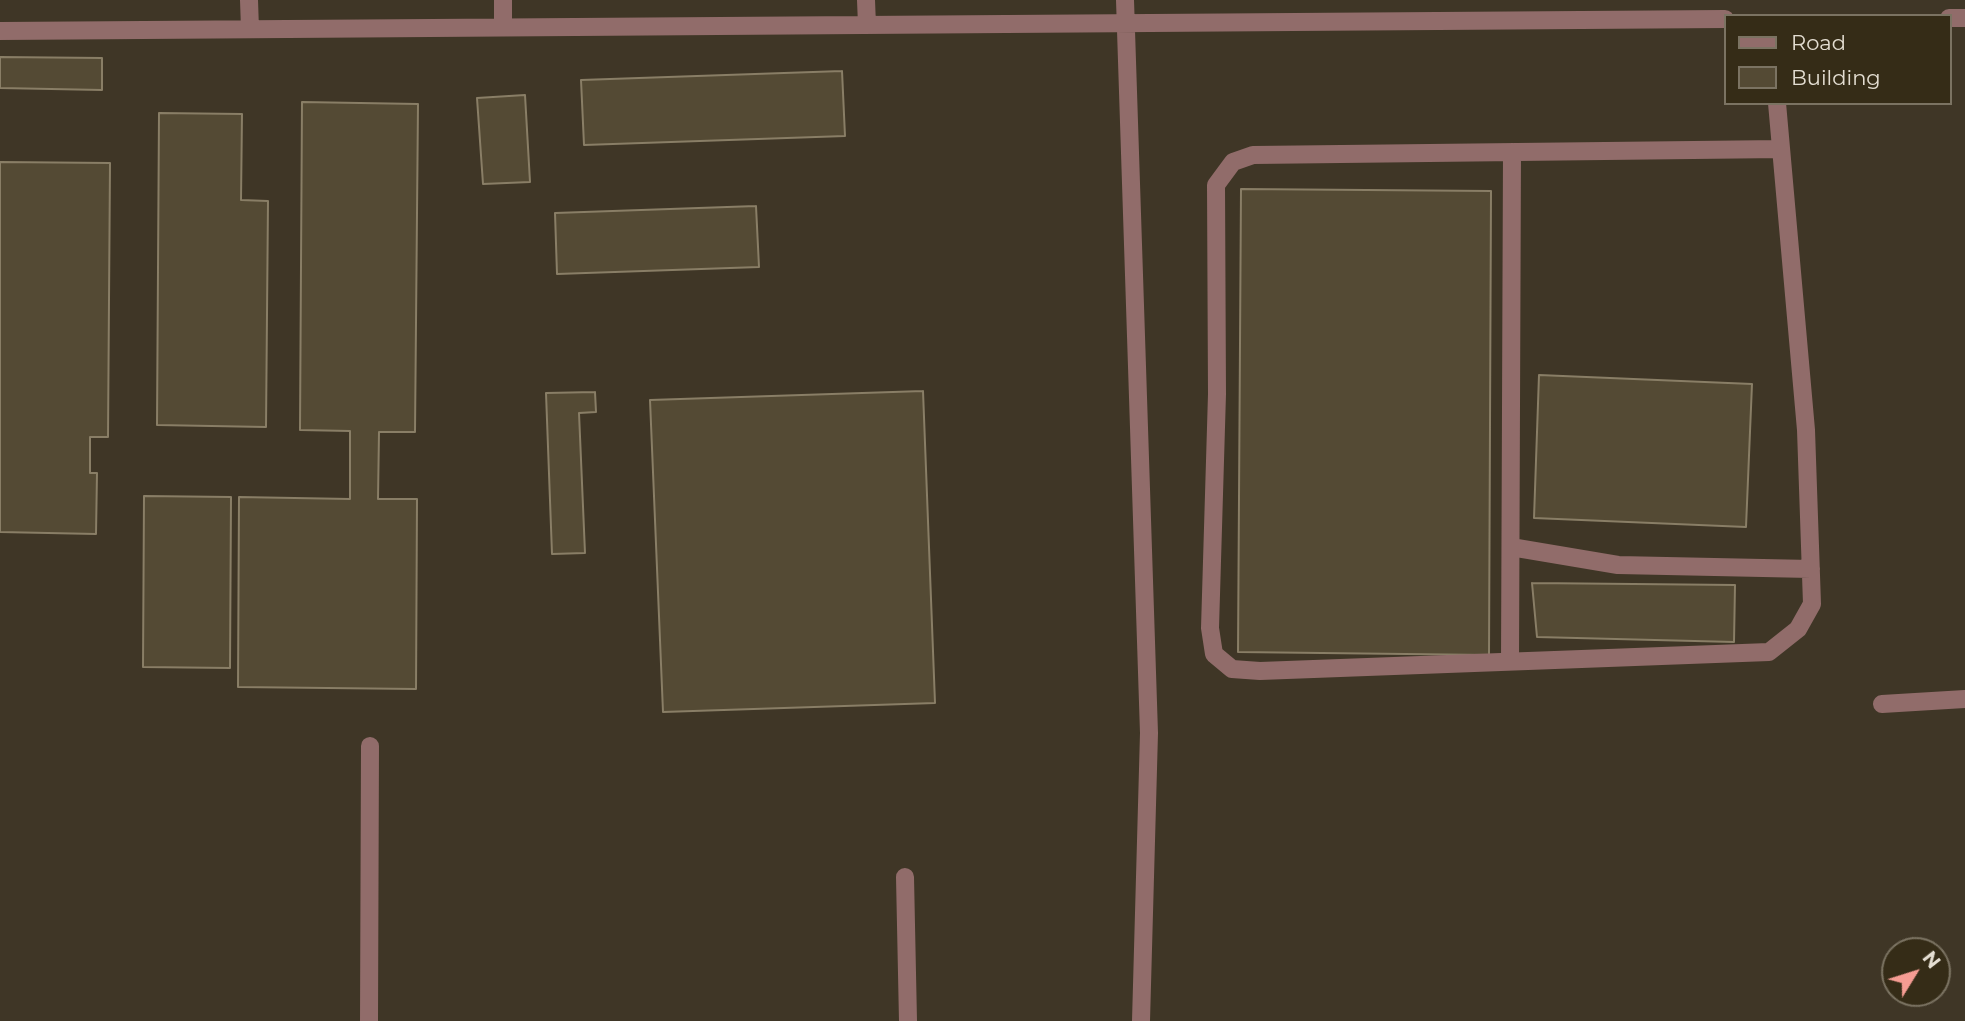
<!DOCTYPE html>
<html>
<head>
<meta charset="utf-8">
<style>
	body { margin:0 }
	#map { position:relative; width:1965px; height:1021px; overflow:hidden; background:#352c17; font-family:Montserrat,sans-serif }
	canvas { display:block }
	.legend { position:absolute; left:1724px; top:14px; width:228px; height:91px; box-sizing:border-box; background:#352c17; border:2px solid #7b7362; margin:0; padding:9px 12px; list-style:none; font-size:21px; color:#e4ded2 }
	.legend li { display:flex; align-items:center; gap:14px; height:35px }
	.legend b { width:35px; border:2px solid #7b7362 }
	.north { position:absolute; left:1881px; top:937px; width:70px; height:70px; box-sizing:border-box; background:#352c17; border:2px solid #7b7362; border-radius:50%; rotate:52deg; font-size:19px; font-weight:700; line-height:28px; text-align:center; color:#e4ded2 }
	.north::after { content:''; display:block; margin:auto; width:24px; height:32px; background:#f59c93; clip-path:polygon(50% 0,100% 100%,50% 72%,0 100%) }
</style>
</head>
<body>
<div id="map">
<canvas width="1965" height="1021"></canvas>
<ul class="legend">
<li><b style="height:9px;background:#916c6a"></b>Road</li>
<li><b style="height:19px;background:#544a34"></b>Building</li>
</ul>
<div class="north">N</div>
</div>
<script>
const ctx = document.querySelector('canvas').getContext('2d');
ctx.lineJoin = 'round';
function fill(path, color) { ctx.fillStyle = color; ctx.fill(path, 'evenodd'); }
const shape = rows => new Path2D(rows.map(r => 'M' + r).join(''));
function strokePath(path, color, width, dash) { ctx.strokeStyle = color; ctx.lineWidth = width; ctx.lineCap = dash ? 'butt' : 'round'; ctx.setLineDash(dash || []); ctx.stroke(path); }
const industrial = shape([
	[0,0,1965,0,1965,1021,0,1021],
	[1725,16,1949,16,1949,103,1725,103],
	[1895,951,1937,951,1937,993,1895,993]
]);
const building = shape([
	[0,57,102,58,102,90,0,88,0,57],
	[842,71,845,136,584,145,581,80,842,71],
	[525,95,530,182,483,184,477,98,525,95],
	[302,102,418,104,415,432,379,432,378,499,417,499,416,689,238,687,239,497,350,499,350,431,300,430,302,102],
	[159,113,242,114,241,200,268,201,266,427,157,425,159,113],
	[0,162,110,163,108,437,90,437,90,473,97,473,96,534,0,532,0,162],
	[1241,189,1491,191,1489,655,1238,652,1241,189],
	[756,206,759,267,557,274,555,213,756,206],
	[1539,375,1752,384,1746,527,1534,518,1539,375],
	[923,391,935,703,663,712,650,400,923,391],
	[595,392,596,412,579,413,585,553,552,554,546,393,595,392],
	[144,496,231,497,230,668,143,667,144,496],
	[1532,583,1735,585,1734,642,1537,637,1532,583]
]);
const minor = shape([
	[249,0,250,29],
	[503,0,503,27],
	[866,0,867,25],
	[1125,0,1149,733,1141,1021],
	[1949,18,1965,18],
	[0,31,1725,19],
	[1777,103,1806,430,1812,604,1798,629,1769,652,1260,671,1232,669,1214,654,1210,628,1217,394,1216,185,1233,162,1253,155,1781,149],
	[1511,547,1618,565,1811,569],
	[1510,661,1512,152],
	[1882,704,1965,699],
	[905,877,908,1021],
	[369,1021,370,746]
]);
fill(industrial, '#3f3626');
fill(building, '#544a34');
strokePath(building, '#897e66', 2);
strokePath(minor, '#916c6a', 18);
</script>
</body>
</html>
